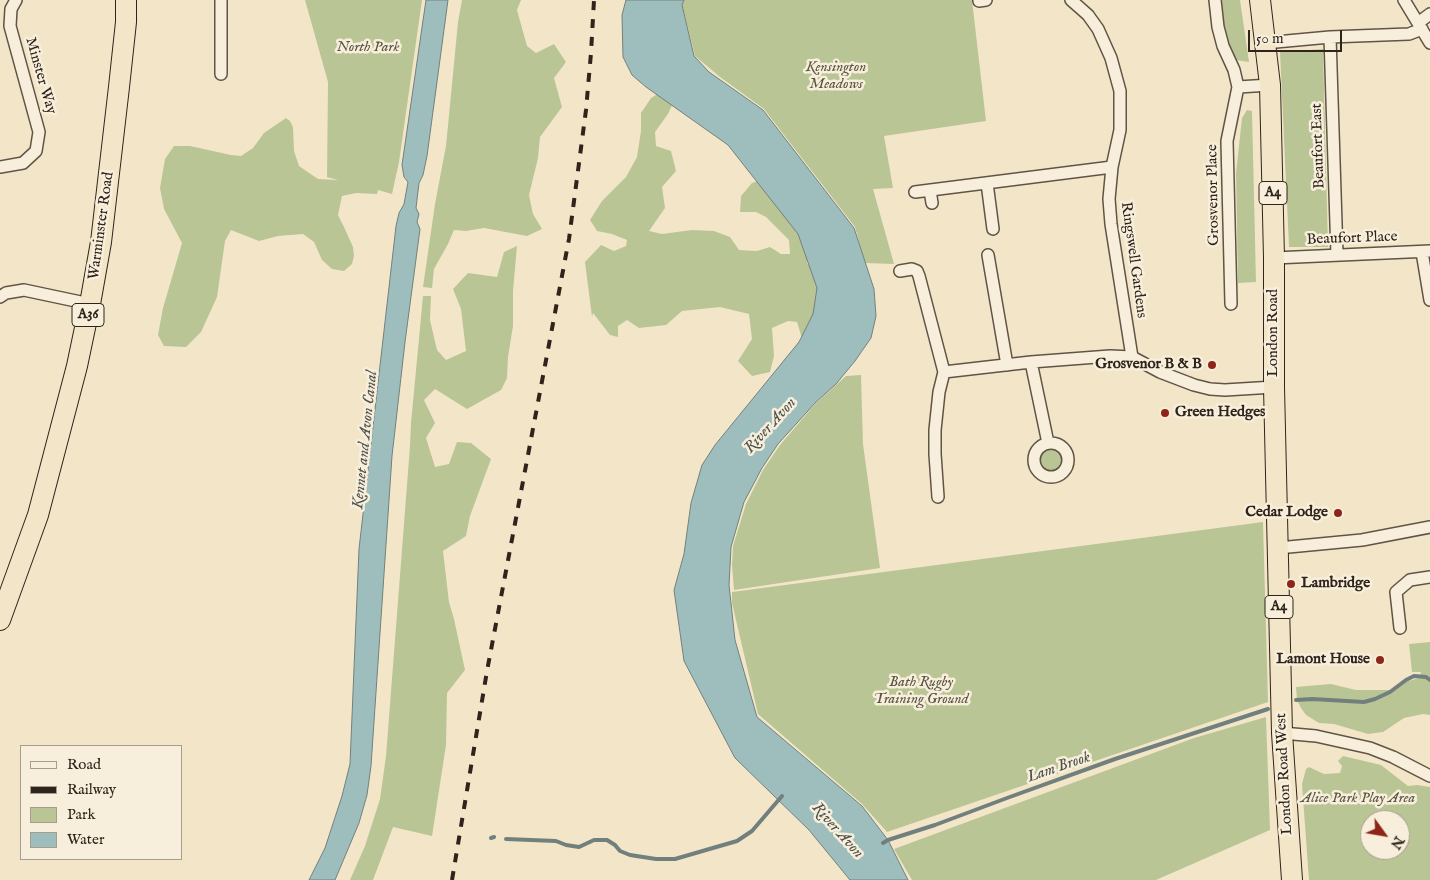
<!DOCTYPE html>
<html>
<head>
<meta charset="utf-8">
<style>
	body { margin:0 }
	#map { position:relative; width:1430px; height:880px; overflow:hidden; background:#f3e6c8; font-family:"IM FELL English",serif }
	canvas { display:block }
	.legend { position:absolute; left:20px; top:745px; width:162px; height:115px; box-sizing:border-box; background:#f7efdb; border:1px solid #a79d8e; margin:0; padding:6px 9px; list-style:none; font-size:15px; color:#2f231b }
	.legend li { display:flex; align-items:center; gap:10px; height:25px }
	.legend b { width:25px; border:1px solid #a79d8e }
	.north { position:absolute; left:1360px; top:810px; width:50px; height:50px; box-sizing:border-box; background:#f7efdb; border:1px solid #a79d8e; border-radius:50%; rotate:122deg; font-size:14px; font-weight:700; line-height:20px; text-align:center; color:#2f231b }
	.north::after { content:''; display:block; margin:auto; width:18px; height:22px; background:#8f2418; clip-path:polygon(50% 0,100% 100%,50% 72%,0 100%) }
	.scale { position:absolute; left:1248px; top:30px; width:94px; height:22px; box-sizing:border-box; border:2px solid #2f231b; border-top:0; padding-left:6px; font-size:15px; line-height:18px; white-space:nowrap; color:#2f231b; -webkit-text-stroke:4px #f7efdb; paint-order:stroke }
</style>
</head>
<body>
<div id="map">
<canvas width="1430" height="880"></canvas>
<ul class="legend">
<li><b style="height:6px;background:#f7efdb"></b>Road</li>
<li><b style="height:6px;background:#2f231b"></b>Railway</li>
<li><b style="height:14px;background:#bac596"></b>Park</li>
<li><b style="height:14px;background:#9ebebe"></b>Water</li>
</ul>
<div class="north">N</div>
<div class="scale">50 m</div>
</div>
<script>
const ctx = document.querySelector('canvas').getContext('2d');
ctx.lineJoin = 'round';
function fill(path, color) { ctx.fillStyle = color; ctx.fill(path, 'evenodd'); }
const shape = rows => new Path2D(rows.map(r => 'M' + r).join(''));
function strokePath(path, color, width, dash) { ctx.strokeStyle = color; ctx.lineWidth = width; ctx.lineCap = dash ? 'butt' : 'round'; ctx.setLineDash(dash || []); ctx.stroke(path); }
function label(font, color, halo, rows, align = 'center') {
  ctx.font = font + ' "IM FELL English",serif'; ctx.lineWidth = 5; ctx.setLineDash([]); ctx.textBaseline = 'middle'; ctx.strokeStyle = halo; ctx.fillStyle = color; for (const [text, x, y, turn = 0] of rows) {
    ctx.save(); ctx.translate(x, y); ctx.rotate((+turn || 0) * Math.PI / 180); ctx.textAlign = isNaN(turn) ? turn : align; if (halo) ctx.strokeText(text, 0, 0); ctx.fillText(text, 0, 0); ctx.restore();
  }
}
const green = shape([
	[305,0,422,0,399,162,392,194,378,190,377,194,356,193,342,196,338,215,344,227,353,247,354,256,352,264,344,271,332,269,322,260,314,242,303,234,278,236,259,241,231,230,225,241,217,297,201,332,186,347,164,346,158,335,163,308,182,243,164,209,160,188,165,159,174,146,190,146,231,155,241,156,253,148,264,133,286,118,290,121,293,127,294,151,299,166,318,179,338,180,327,177,328,82],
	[462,0,521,0,517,10,527,46,536,53,554,44,566,62,554,78,562,107,540,137,538,158,529,195,533,214,542,229,527,236,484,228,466,231,454,230,448,244,434,269,432,288,423,287,435,204,446,146,458,22],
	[684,0,972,0,986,121,884,136,893,188,873,189,894,264,865,263,855,227,764,109,720,77,695,56,682,4],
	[1219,0,1240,0,1249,62,1236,60,1227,46],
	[1323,49,1328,247,1289,247,1280,52],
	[666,89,676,97,668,114,655,132,656,146,671,151,676,171,662,187,665,208,649,231,662,234,692,230,714,231,730,237,739,250,757,251,770,247,781,254,790,254,789,240,766,217,756,212,740,212,741,196,752,183,763,179,813,246,807,263,817,274,819,301,803,342,797,322,788,321,772,328,774,356,770,372,752,376,738,361,752,339,749,314,720,307,682,311,666,325,639,328,627,320,618,326,618,337,610,335,593,313,592,317,585,262,601,245,614,251,626,246,627,240,612,234,597,231,590,220,602,201,626,177,637,157,641,131,641,113,651,98],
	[1247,110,1252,111,1256,282,1238,283,1236,173,1242,118],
	[517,246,513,291,513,326,508,357,507,378,501,390,467,409,435,389,424,400,435,423,426,438,435,467,449,464,457,442,471,443,491,459,470,516,466,536,443,551,449,602,454,619,465,670,447,693,446,745,432,836,393,827,373,880,350,880,365,846,380,799,386,756,410,446,411,423,423,296,431,296,430,320,437,350,446,360,466,351,461,309,453,289,468,273,497,277,504,252],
	[861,375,863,444,880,568,734,590,732,565,733,546,746,504,763,470,780,445,816,403,846,376],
	'1039 460a12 12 0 1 1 24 0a12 12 0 1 1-24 0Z',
	[1263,522,1268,702,887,832,862,804,758,714,732,603,732,592],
	[1430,642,1430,715,1423,714,1404,718,1383,732,1368,734,1334,724,1319,723,1306,715,1301,708,1297,700,1296,687,1331,684,1356,690,1390,690,1405,682,1419,678,1421,672,1412,672,1409,644],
	[1266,717,1270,830,1156,880,912,880,894,849,1194,738],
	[1343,756,1381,765,1408,786,1417,785,1430,787,1430,880,1309,880,1302,784,1306,769,1309,767,1324,774,1340,773,1342,766,1338,761],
	[1370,820,1400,820,1400,850,1370,850]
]);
const water = shape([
	[426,0,448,0,427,156,423,175,419,183,416,208,419,214,417,222,420,229,405,342,392,456,371,766,367,795,359,823,335,880,309,880,325,848,342,796,350,764,359,549,396,226,399,213,404,204,408,182,404,177,402,165,426,0],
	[626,0,684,0,682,5,694,56,709,72,763,110,854,228,874,289,876,316,871,338,855,361,836,384,816,402,778,444,762,468,744,502,731,547,729,585,735,640,757,717,862,806,888,840,908,880,850,880,809,830,735,758,684,661,674,590,684,554,691,503,702,465,715,445,799,342,813,314,817,288,798,234,728,145,646,87,632,75,623,57,622,15,626,0]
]);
const stream = shape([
	[1296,700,1312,699,1364,702,1375,699,1390,692,1406,680,1414,676,1426,677,1430,680],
	[491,838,494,837],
	[506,839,556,841,566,845,579,847,594,840,607,840,615,845,620,851,630,855,656,859,675,859,737,841,752,831,782,796],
	[883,843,888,840,935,825,1007,798,1115,759,1268,709]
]);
const street = shape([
	[1071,0,1088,15,1098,29,1111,58,1120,91,1120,130,1112,167,1109,199,1111,224,1132,357],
	[1215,0,1218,27,1223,46,1234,70,1238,87],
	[1404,0,1430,43],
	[979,1,986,0],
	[1418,23,1430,14],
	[1330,37,1337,255],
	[1265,43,1330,37,1409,34,1422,29],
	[221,74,221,0],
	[0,167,23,163,36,151,39,132,10,26,11,9,16,0],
	[987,183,993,229],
	[930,190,932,203],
	[915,192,1112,167],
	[1422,252,1430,300],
	[988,255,1007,365],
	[1274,258,1430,251],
	[900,271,912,269,917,271,919,276,944,372,939,392,935,430,935,454,938,497],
	[0,297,6,293,24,290,90,304],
	[1231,304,1227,141,1238,87,1270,85],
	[1031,362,1048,443],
	[944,372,1031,362,1110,356,1132,357,1160,372,1194,385,1210,389,1225,390,1274,387],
	'1034 460a17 17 0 1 1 34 0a17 17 0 1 1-34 0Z',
	[1278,548,1362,540,1430,527],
	[1400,628,1396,592,1410,580,1430,577],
	[1282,733,1316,736,1370,748,1393,757,1430,776]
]);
const highway = shape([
	[1260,0,1270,85,1274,258,1274,387,1282,733,1292,880],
	[0,620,38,515,77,366,90,304,101,242,119,87,126,22,126,0]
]);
const rail = shape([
	[452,880,487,671,569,239,586,110,591,53,594,0]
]);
const markers = [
	[1212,365,5,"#8f2418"],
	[1165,413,5,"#8f2418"],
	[1338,513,5,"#8f2418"],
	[1291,584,5,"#8f2418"],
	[1380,660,5,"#8f2418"]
];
const shields = [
	[1273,193,28],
	[88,315,32],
	[1279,607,28]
];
const shieldNames = [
	["A4",1273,193],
	["A36",88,315],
	["A4",1279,607]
];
const parkNames = [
	["North Park",368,48],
	["Kensington",836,68],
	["Meadows",836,85],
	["Bath Rugby",921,683],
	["Training Ground",921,700],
	["Alice Park Play Area",1358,799]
];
const streetNames = [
	["Minster Way",40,76,74],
	["Beaufort East",1319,146,-92],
	["Grosvenor Place",1214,195,-91],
	["Warminster Road",102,226,-82],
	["Beaufort Place",1352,239,-2],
	["Ringswell Gardens",1133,260,82],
	["London Road",1274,333,-90],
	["London Road West",1285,774,-93]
];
const poiNames = [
	["Grosvenor B & B",1202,365],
	["Green Hedges",1175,413,"left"],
	["Cedar Lodge",1328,513],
	["Lambridge",1301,584,"left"],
	["Lamont House",1370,660]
];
const waterNames = [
	["River Avon",771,426,-48],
	["Kennet and Avon Canal",366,440,-84],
	["Lam Brook",1059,768,-19],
	["River Avon",837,831,48]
];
fill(green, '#bac596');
fill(water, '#9ebebe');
strokePath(water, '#72807d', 1);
strokePath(stream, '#72807d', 4);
strokePath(street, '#605446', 14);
strokePath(highway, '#2f231b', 22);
strokePath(street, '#f7efdb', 11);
strokePath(highway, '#f3e6c8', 20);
strokePath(rail, '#2f231b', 4, [9, 9]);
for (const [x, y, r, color] of markers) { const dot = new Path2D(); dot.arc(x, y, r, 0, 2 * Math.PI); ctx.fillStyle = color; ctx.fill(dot); strokePath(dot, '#f7efdb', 2); }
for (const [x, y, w] of shields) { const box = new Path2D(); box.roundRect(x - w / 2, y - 11.5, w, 23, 4); ctx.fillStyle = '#f7efdb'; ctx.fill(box); strokePath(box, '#2f231b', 1); }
label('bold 14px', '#2f231b', null, shieldNames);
label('italic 15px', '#595440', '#f7efdb', parkNames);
label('15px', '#2f231b', '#f7efdb', streetNames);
label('bold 15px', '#2f231b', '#f7efdb', poiNames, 'right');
label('italic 16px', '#50524c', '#f7efdb', waterNames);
</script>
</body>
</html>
